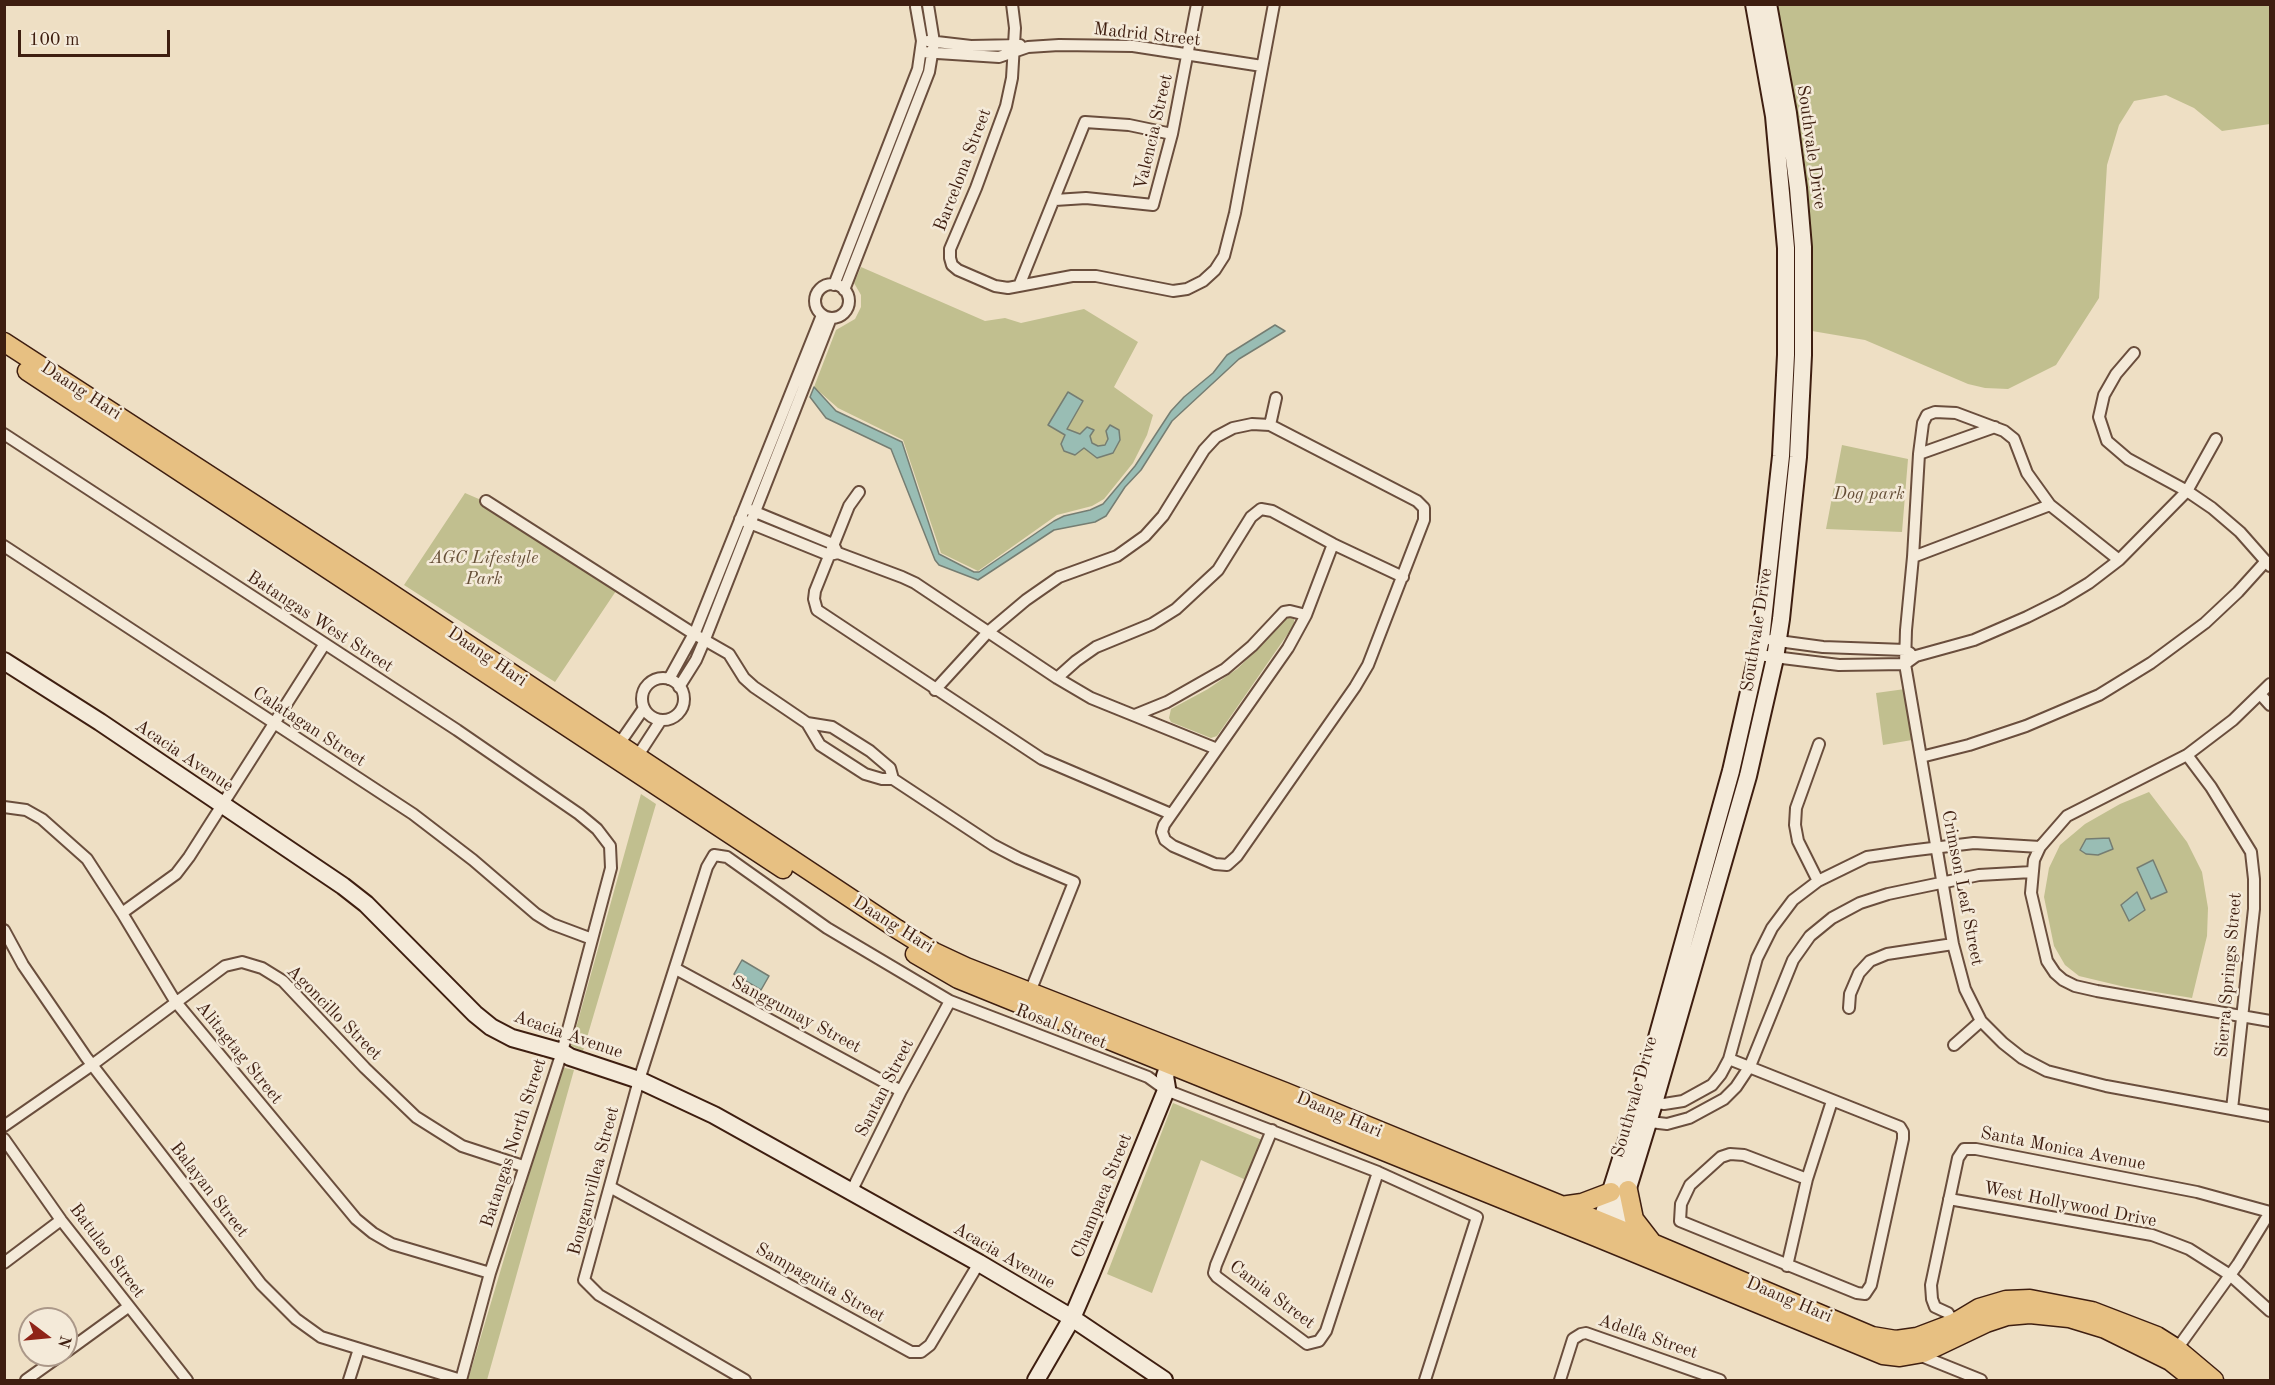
<!DOCTYPE html>
<html>
<head>
<meta charset="utf-8">
<style>
	body { margin:0 }
	#map { position:relative; width:2275px; height:1385px; overflow:hidden; background:#eedfc4; font-family:"Old Standard TT",serif }
	canvas { display:block }
	.frame { position:absolute; inset:0; border:6px solid #3e1e10; pointer-events:none }
	.north { position:absolute; left:18px; top:1307px; width:60px; height:60px; box-sizing:border-box; background:#f4ead9; border:2px solid #ab9889; border-radius:50%; rotate:106deg; font-size:16px; font-weight:700; line-height:24px; text-align:center; color:#3e1e10 }
	.north::after { content:''; display:block; margin:auto; width:21px; height:27px; background:#8f2418; clip-path:polygon(50% 0,100% 100%,50% 72%,0 100%) }
	.scale { position:absolute; left:18px; top:30px; width:152px; height:27px; box-sizing:border-box; border:3px solid #3e1e10; border-top:0; padding-left:8px; font-size:18px; line-height:21px; white-space:nowrap; color:#3e1e10; -webkit-text-stroke:4px #f4ead9; paint-order:stroke }
</style>
</head>
<body>
<div id="map">
<canvas width="2275" height="1385"></canvas>
<div class="frame"></div>
<div class="north">N</div>
<div class="scale">100 m</div>
</div>
<script>
const ctx = document.querySelector('canvas').getContext('2d');
ctx.lineJoin = 'round';
function fill(path, color) { ctx.fillStyle = color; ctx.fill(path, 'evenodd'); }
const shape = rows => new Path2D(rows.map(r => 'M' + r).join(''));
function strokePath(path, color, width, dash) { ctx.strokeStyle = color; ctx.lineWidth = width; ctx.lineCap = dash ? 'butt' : 'round'; ctx.setLineDash(dash || []); ctx.stroke(path); }
function label(font, color, halo, rows, align = 'center') {
  ctx.font = font + ' "Old Standard TT",serif'; ctx.lineWidth = 5; ctx.setLineDash([]); ctx.textBaseline = 'middle'; ctx.strokeStyle = halo; ctx.fillStyle = color; for (const [text, x, y, turn = 0] of rows) {
    ctx.save(); ctx.translate(x, y); ctx.rotate((+turn || 0) * Math.PI / 180); ctx.textAlign = isNaN(turn) ? turn : align; if (halo) ctx.strokeText(text, 0, 0); ctx.fillText(text, 0, 0); ctx.restore();
  }
}
const green = shape([
	[1776,5,2270,5,2270,124,2222,131,2194,108,2166,95,2134,101,2119,125,2107,165,2099,298,2056,365,2008,389,1985,388,1968,384,1865,340,1812,331,1808,193],
	[861,267,985,321,1005,318,1021,323,1084,309,1138,342,1114,387,1153,415,1147,435,1133,463,1104,499,1092,506,1057,515,978,571,941,553,903,440,838,408,814,387,836,330,855,319,861,307,861,295,854,283],
	[1842,445,1908,459,1902,532,1826,529],
	[465,493,495,506,616,591,555,682,404,585],
	[1288,617,1294,619,1294,625,1217,736,1211,738,1171,722,1169,718,1171,709,1208,689,1237,669,1260,647],
	[1905,689,1912,740,1883,745,1876,693],
	[2149,792,2187,842,2202,872,2208,908,2207,936,2192,998,2125,987,2079,976,2065,965,2054,946,2044,897,2049,868,2060,845,2085,824,2120,804],
	[641,794,656,804,583,1051,571,1046],
	[561,1067,574,1070,487,1380,468,1380],
	[1173,1103,1262,1140,1246,1180,1201,1160,1152,1293,1107,1274]
]);
const water = shape([
	[1275,325,1285,331,1239,359,1172,421,1141,470,1125,487,1106,516,1095,522,1054,530,978,580,939,565,935,560,891,449,826,418,810,397,814,387,836,411,902,442,939,554,974,572,979,572,1054,521,1064,516,1090,510,1103,504,1135,466,1171,411,1184,397,1213,373,1227,355,1275,325],
	[1068,392,1083,401,1067,429,1080,434,1087,427,1094,430,1090,436,1092,443,1098,446,1105,445,1108,439,1106,431,1110,425,1119,430,1120,440,1113,453,1097,458,1084,448,1075,455,1064,451,1061,444,1065,435,1048,425,1068,392],
	[2109,838,2113,849,2098,855,2086,854,2080,850,2086,839,2109,838],
	[2153,860,2167,892,2151,899,2137,868,2153,860],
	[2137,892,2145,910,2129,921,2121,905,2137,892],
	[742,960,769,976,761,990,734,974,742,960]
]);
const street = shape([
	[1012,4,1015,28,1012,78,1006,106,976,188,950,249,950,258,952,265,958,270,995,286,1008,288,1072,276,1096,276,1173,291,1187,289,1203,281,1215,270,1224,256,1235,213,1274,4],
	[928,41,971,46,1020,45],
	[922,52,999,57,1028,47,1059,45,1133,46,1262,66],
	[1055,200,1086,198,1153,205,1172,134,1197,4],
	'815 301a17 17 0 1 1 34 0a17 17 0 1 1-34 0Z',
	[834,285,918,69,922,41,916,7],
	[1019,286,1085,122,1129,125,1172,134],
	[844,290,929,72,934,42,928,5],
	[2134,353,2116,374,2104,395,2099,417,2107,441,2128,459,2187,491,2212,508,2240,532,2270,566],
	[1270,425,1276,398],
	[4,434,457,730,579,814,597,829,610,846,611,868,562,1052,490,1273,461,1380],
	[1919,454,1995,427],
	[859,492,849,506,815,591,814,599,817,610,1042,759,1171,814],
	[486,501,694,634,729,654,744,678,754,687,807,723,832,727,870,751,890,768,893,779],
	[748,509,833,544,836,550],
	[740,519,829,555,838,553,902,577,915,583,1057,678,1091,698,1217,749],
	[4,546,413,814,473,860,536,914,552,924,592,939],
	[1913,557,2050,505],
	[2119,560,2050,505,2027,473,2014,439,2004,431,1956,413,1935,412,1927,415,1923,423,1919,454,1913,557,1906,630,1905,664,1953,944,1965,989,1981,1021,2003,1043,2022,1058,2047,1071,2106,1086,2270,1116],
	[1771,640,1823,647,1905,650,1910,653],
	[1758,655,1839,665,1905,664,1916,656,1974,640,2027,617,2061,600,2089,583,2119,560,2187,491,2216,439],
	[1057,678,1076,661,1096,647,1152,624,1176,609,1218,570,1251,517,1261,509,1272,511,1333,544,1403,577],
	'642 699a21 21 0 1 1 42 0a21 21 0 1 1-42 0Z',
	[669,679,696,630,822,315],
	[2270,684,2233,720,2187,755,2067,816,2040,847,2034,860,2031,893,2047,961,2055,973,2063,980,2075,986,2097,991,2270,1021],
	[679,687,696,660,705,639,831,318],
	[935,690,988,632,1026,600,1059,577,1117,556,1145,536,1163,516,1204,450,1216,437,1233,428,1252,424,1270,425,1417,501,1424,508,1424,520,1368,665,1355,687,1237,856,1227,865,1215,864,1173,846,1165,840,1162,832,1164,825,1288,648,1306,615,1333,544],
	[2260,694,2270,705],
	[1135,715,1167,702,1225,669,1252,646,1284,612,1290,611,1306,615],
	[807,723,820,745,865,774,882,779,893,779,993,845,1018,858,1074,882,1030,992],
	[617,747,644,708],
	[2187,755,2211,787,2251,852,2254,879,2254,909,2232,1109],
	[1921,757,1969,745,2026,726,2099,695,2151,663,2205,623,2238,592,2266,561],
	[635,760,661,720],
	[4,807,26,810,42,819,87,859,122,913,175,1001,356,1219,373,1233,392,1244,490,1273],
	[1818,881,1798,841,1795,825,1796,808,1819,744],
	[122,913,176,874,189,857,324,645],
	[4,930,23,965,86,1057,261,1284,296,1319,321,1337,461,1380],
	[676,969,901,1091],
	[1849,1008,1850,994,1859,973,1870,961,1887,954,1953,944],
	[1954,1045,1981,1021],
	[1729,1059,1900,1127,1903,1132,1903,1139,1871,1285,1865,1294,1857,1293,1680,1221,1681,1204,1690,1185,1721,1157,1730,1154,1744,1155,1807,1179],
	[1650,1102,1664,1104,1683,1101,1712,1085,1721,1074,1729,1059,1757,958,1772,928,1793,900,1818,881,1867,857,1908,851,1974,843,2040,847],
	[1642,1121,1667,1124,1689,1118,1724,1099,1736,1087,1750,1066,1793,960,1810,936,1832,918,1860,903,1888,894,1979,875,2032,872],
	[4,1126,92,1065,225,966,242,962,262,968,283,981,365,1068,416,1117,462,1146,523,1166],
	[1272,1130,1216,1265,1214,1273,1217,1277,1307,1344,1319,1341,1326,1331,1378,1172],
	[4,1139,61,1220,187,1380],
	[610,1187,911,1352,921,1352,930,1345,979,1263],
	[851,1192,901,1091,950,1001],
	[1949,1199,2152,1235,2171,1242,2189,1249,2230,1275,2270,1311],
	[4,1263,61,1220],
	[1787,1266,1807,1179,1832,1101],
	[1956,1326,1948,1313,1935,1307,1932,1299,1931,1285,1958,1158,1964,1149,1976,1149,2197,1192,2270,1212],
	[66,1352,128,1307],
	[2174,1353,2238,1264,2270,1212],
	[1919,1355,1981,1380],
	[26,1380,61,1355],
	[349,1380,359,1349],
	[745,1380,599,1295,584,1280,639,1080,707,867,714,855,727,857,827,928,950,1001,1148,1077,1166,1090,1378,1172,1477,1217,1425,1380],
	[1560,1380,1573,1339,1581,1334,1586,1333,1720,1380]
]);
const secondary = shape([
	[4,661,100,722,343,886,366,904,475,1014,491,1027,512,1038,562,1052,570,1057,639,1080,714,1115,979,1263,1072,1318,1164,1380],
	[1597,1235,1640,1099,1731,771,1761,639,1781,456,1786,355,1786,248,1774,116,1754,4],
	[1612,1240,1654,1103,1748,776,1775,658,1781,619,1798,457,1803,355,1803,247,1798,188,1788,113,1768,4],
	[1036,1380,1072,1318,1091,1274,1167,1088,1165,1076,1174,1052]
]);
const primary = shape([
	[4,342,371,580,897,929,934,952,966,967,1285,1092,1617,1228,1872,1336,1896,1340,1917,1337,1954,1323,1979,1308,2006,1300,2030,1299,2092,1311,2157,1336,2176,1348,2214,1380],
	[27,371,783,869],
	[915,954,958,979,1596,1237,1883,1355,1900,1357,1923,1353,1986,1323,2007,1316,2030,1314,2069,1318,2105,1329,2170,1361,2194,1380],
	[1628,1190,1634,1219,1651,1241],
	[1561,1206,1582,1203,1611,1192]
]);
const streetNames = [
	["Madrid Street",1147,35,6],
	["Valencia Street",1154,132,-77],
	["Southvale Drive",1811,147,82],
	["Barcelona Street",963,170,-69],
	["Daang Hari",81,391,33],
	["Batangas West Street",320,622,33],
	["Southvale Drive",1757,630,-81],
	["Daang Hari",487,657,34],
	["Calatagan Street",309,727,33],
	["Acacia Avenue",184,756,34],
	["Crimson Leaf Street",1962,888,79],
	["Daang Hari",893,925,32],
	["Sierra Springs Street",2229,975,-85],
	["Agoncillo Street",334,1013,45],
	["Sanggumay Street",796,1015,28],
	["Rosal Street",1061,1027,21],
	["Acacia Avenue",568,1035,19],
	["Alitagtag Street",239,1053,51],
	["Santan Street",885,1088,-63],
	["Southvale Drive",1635,1097,-74],
	["Daang Hari",1339,1115,23],
	["Batangas North Street",514,1143,-72],
	["Santa Monica Avenue",2063,1149,11],
	["Bouganvillea Street",594,1181,-75],
	["Balayan Street",209,1190,52],
	["Champaca Street",1102,1196,-68],
	["West Hollywood Drive",2070,1205,11],
	["Batulao Street",107,1251,53],
	["Acacia Avenue",1004,1256,30],
	["Sampaguita Street",820,1283,29],
	["Camia Street",1272,1295,37],
	["Daang Hari",1789,1300,23],
	["Adelfa Street",1648,1337,19]
];
const parkNames = [
	["Dog park",1869,494],
	["AGC Lifestyle",484,558],
	["Park",484,579]
];
fill(green, '#c1bf8f');
fill(water, '#99bdb4');
strokePath(water, '#757d72', 1.5);
strokePath(street, '#6a4e3d', 14);
strokePath(secondary, '#3e1e10', 20);
strokePath(primary, '#3e1e10', 21);
strokePath(street, '#f4ead9', 10);
strokePath(secondary, '#f4ead9', 16);
strokePath(primary, '#e7c082', 18);
label('18px', '#3e1e10', '#f4ead9', streetNames);
label('italic 18px', '#654e36', '#f4ead9', parkNames);
</script>
</body>
</html>
